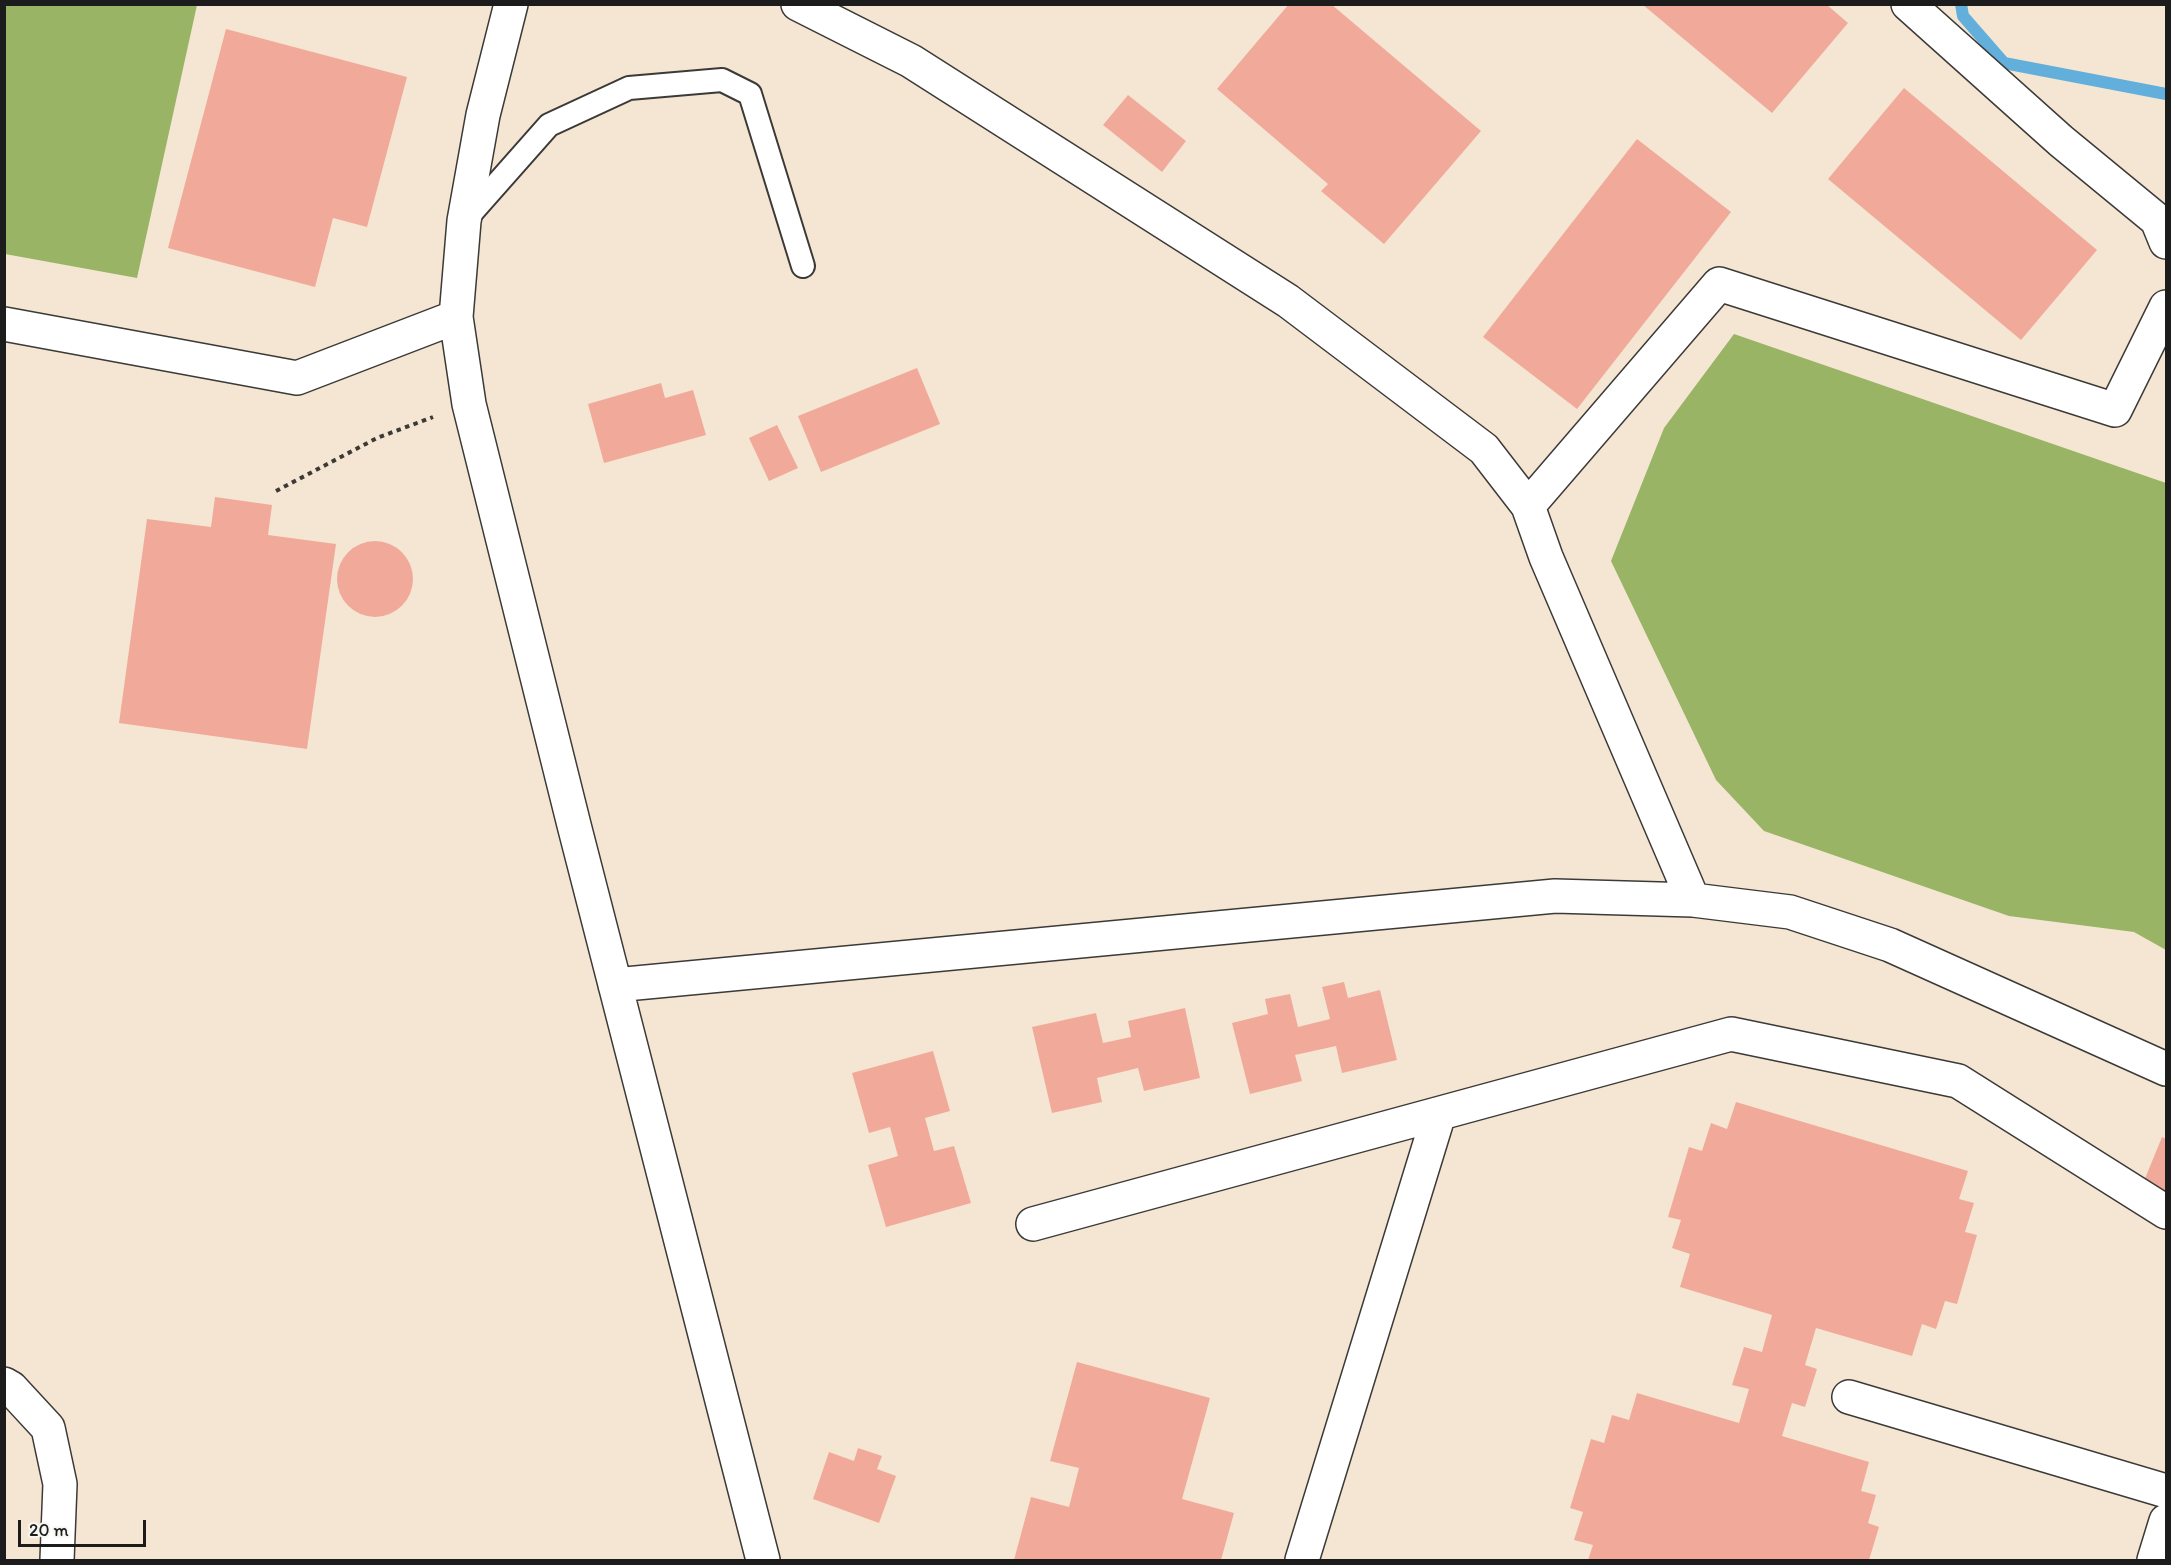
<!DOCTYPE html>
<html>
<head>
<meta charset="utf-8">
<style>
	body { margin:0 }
	#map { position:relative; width:2171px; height:1565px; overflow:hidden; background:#f4e6d2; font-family:Itim,sans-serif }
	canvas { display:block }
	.frame { position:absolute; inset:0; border:6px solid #1c1c1c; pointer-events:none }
	.scale { position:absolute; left:18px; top:1520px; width:128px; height:27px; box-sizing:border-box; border:3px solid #1c1c1c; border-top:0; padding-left:8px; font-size:18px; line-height:21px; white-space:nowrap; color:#1c1c1c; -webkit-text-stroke:4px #f6f6f2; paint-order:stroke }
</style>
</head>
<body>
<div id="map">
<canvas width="2171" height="1565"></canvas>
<div class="frame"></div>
<div class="scale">20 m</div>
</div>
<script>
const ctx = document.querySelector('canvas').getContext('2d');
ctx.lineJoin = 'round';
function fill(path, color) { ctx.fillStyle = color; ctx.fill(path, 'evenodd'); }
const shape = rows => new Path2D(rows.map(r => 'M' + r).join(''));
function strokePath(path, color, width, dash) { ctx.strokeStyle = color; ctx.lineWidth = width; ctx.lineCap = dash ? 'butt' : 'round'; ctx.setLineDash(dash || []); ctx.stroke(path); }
const forest = shape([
	[4,5,197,5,137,278,5,254],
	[1734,334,2166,483,2166,950,2134,932,2009,916,1764,831,1716,780,1611,561,1664,428]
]);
const stream = shape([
	[1961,4,1963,16,2004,63,2166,94]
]);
const building = shape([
	[1289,4,1331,4,1481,131,1384,244,1321,191,1328,184,1217,89],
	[1642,4,1826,4,1848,23,1772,113],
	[226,29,407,77,367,227,333,218,315,287,168,248],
	[1904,88,2097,250,2021,340,1828,179],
	[1128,95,1186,141,1162,172,1103,125],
	[1637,139,1731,212,1577,409,1483,337],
	[917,368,940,424,821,472,798,416],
	[661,383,665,398,693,390,706,435,604,463,588,404],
	[777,425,798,468,769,481,749,438],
	[215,497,272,505,268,535,336,544,307,749,119,723,147,519,211,527],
	'337 579a38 38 0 1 1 76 0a38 38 0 1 1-76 0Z',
	[1344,982,1348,998,1380,990,1397,1060,1342,1073,1336,1046,1295,1055,1302,1081,1250,1094,1232,1023,1268,1014,1265,999,1290,994,1298,1027,1330,1019,1322,987],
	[1185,1008,1200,1078,1144,1091,1138,1068,1097,1078,1102,1102,1052,1113,1032,1027,1096,1013,1103,1043,1131,1037,1128,1021],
	[933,1051,950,1111,925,1118,934,1151,954,1146,971,1203,886,1227,868,1165,898,1156,890,1127,869,1133,852,1073],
	[1736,1102,1968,1171,1959,1199,1974,1203,1965,1232,1977,1235,1957,1304,1945,1301,1936,1329,1922,1324,1912,1356,1816,1328,1805,1365,1817,1369,1805,1407,1792,1403,1782,1436,1869,1462,1861,1491,1876,1495,1868,1523,1879,1527,1869,1560,1588,1560,1593,1545,1574,1540,1583,1512,1570,1508,1591,1439,1604,1443,1612,1415,1629,1420,1637,1393,1739,1423,1749,1389,1732,1385,1744,1347,1762,1352,1772,1315,1680,1287,1690,1254,1672,1248,1681,1220,1668,1217,1689,1147,1702,1151,1711,1123,1727,1129],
	[2162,1137,2166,1139,2166,1191,2144,1181],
	[1077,1362,1210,1398,1182,1499,1234,1513,1221,1560,1014,1560,1031,1497,1069,1507,1079,1468,1050,1461],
	[858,1448,882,1456,877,1469,896,1476,879,1523,813,1499,829,1452,854,1461]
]);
const path = shape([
	[276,491,377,438,433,417]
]);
const lane = shape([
	[465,220,549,125,629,88,722,80,750,94,803,266]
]);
const street = shape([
	[511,4,483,115,464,221,456,317,469,404,574,825,763,1560],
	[798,4,911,61,1288,301,1484,449,1528,506,1546,557,1693,900],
	[1908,4,2061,141,2157,220,2166,242],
	[4,324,297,378,456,317],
	[1528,506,1719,284,2115,410,2166,307],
	[615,985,1555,896,1693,900,1790,912,1890,945,2166,1069],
	[1033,1224,1731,1034,1958,1081,2166,1212],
	[4,1384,11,1388,48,1428,60,1484,57,1560],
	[1849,1397,2166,1491],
	[1302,1560,1439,1114],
	[2154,1560,2166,1521]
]);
fill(forest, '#9ab466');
strokePath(stream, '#62afdb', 12);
fill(building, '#f1aa9a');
strokePath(lane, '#3c3a37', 26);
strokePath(street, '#3c3a37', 36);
strokePath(path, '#3c3a37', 4, [4.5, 4.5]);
strokePath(lane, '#fff', 22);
strokePath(street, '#fff', 33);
</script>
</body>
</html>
